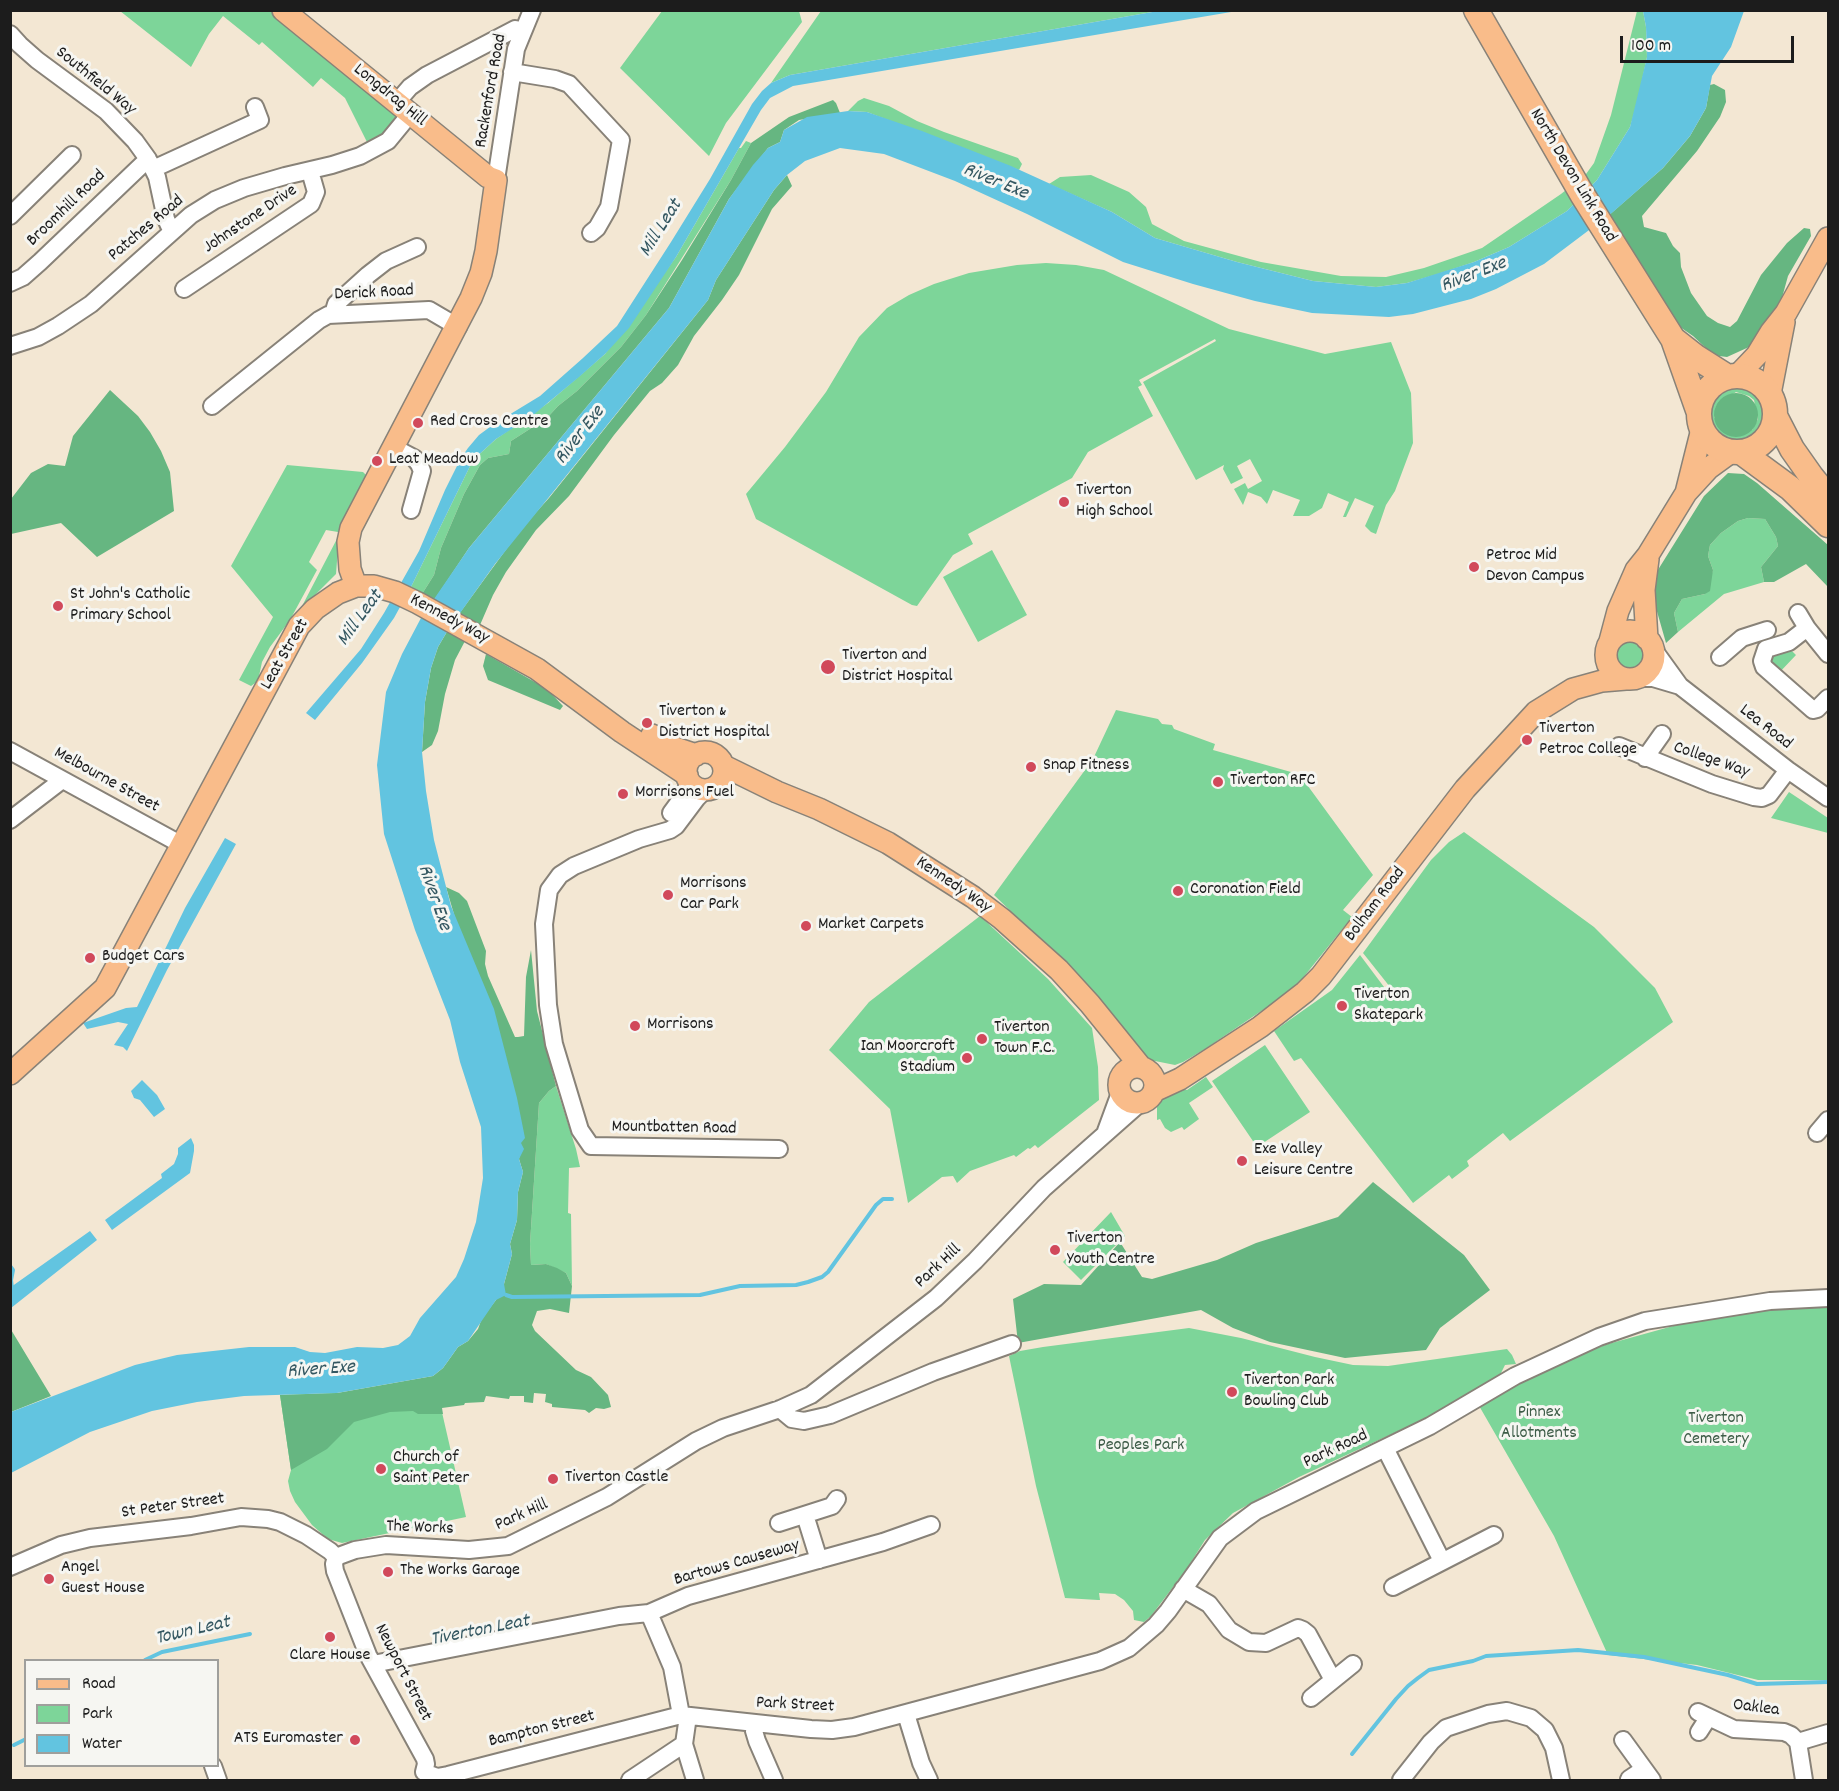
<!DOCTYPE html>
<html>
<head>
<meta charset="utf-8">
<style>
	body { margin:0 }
	#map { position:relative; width:1839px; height:1791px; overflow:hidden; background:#f3e7d3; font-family:Dekko,sans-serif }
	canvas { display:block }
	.frame { position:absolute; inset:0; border:12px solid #1c1c1c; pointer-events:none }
	.legend { position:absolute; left:24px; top:1659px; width:195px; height:108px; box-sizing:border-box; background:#f6f6f2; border:2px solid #9f9f9c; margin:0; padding:8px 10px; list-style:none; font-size:18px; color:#1c1c1c }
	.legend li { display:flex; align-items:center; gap:12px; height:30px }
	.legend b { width:30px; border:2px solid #9f9f9c }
	.scale { position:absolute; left:1620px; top:36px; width:174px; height:27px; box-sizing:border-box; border:3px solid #1c1c1c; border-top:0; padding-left:8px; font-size:18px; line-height:21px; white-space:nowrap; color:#1c1c1c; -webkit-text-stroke:4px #f6f6f2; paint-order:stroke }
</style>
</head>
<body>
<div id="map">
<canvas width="1839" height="1791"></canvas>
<div class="frame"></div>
<ul class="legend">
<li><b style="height:8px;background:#f9bc8a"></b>Road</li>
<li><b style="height:16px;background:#7dd599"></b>Park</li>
<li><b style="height:16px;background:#62c4e0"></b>Water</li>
</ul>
<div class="scale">100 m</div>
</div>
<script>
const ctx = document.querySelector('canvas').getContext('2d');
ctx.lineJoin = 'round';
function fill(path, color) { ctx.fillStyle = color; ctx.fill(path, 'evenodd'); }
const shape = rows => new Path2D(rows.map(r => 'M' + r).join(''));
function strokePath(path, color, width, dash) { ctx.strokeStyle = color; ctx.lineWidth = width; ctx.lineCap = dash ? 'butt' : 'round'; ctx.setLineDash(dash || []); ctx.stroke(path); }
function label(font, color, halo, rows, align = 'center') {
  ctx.font = font + ' Dekko,sans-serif'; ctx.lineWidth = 6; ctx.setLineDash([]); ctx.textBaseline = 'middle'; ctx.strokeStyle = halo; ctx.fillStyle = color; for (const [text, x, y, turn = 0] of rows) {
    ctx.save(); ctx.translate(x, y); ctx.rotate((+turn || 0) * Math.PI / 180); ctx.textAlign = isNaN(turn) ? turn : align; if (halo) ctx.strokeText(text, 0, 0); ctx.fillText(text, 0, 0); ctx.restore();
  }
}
const green = shape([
	[120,11,278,11,403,118,396,129,368,144,345,98,321,78,313,87,262,42,259,45,223,16,209,34,191,67],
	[662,11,799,11,802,22,726,123,709,156,620,68],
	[821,11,1158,11,790,75,771,83],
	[1637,11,1643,11,1646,27,1647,57,1637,104,1630,127,1597,180,1567,211,1509,247,1474,262,1438,274,1407,283,1376,287,1313,281,1237,262,1155,238,1112,212,1049,184,1060,177,1091,175,1129,192,1146,207,1152,224,1184,241,1261,262,1341,276,1386,277,1424,268,1482,248,1561,194,1586,174,1594,163,1611,115],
	[864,98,889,106,917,121,944,132,1018,158,1022,164,1019,170,867,112,848,111,858,101],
	[746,141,751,143,731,180,646,315,621,347,577,391,558,406,547,418,511,441,509,454,488,458,480,465,464,494,441,548,434,575,422,594,411,587,473,460,496,439,548,403,605,354,676,257,739,148,741,148],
	[1046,263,1076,265,1104,270,1229,329,1325,354,1391,342,1411,393,1413,443,1395,491,1386,505,1376,534,1371,532,1365,526,1374,506,1355,498,1346,517,1343,517,1349,502,1328,493,1322,508,1309,516,1293,516,1300,500,1273,490,1267,504,1261,497,1248,492,1243,505,1234,489,1245,483,1248,489,1262,481,1250,459,1237,466,1243,478,1231,484,1223,469,1224,465,1196,480,1143,382,1216,341,1215,339,1139,380,1142,385,1138,387,1153,416,1088,452,1072,478,968,534,973,544,953,555,917,606,912,605,756,519,746,494,785,447,826,392,859,337,887,308,909,295,934,284,969,273,1017,265],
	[1734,384,1741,385,1754,390,1763,402,1766,409,1765,424,1761,431,1750,441,1743,444,1728,444,1722,441,1711,432,1706,419,1707,404,1715,392,1721,388],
	[1736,392,1749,396,1754,400,1758,419,1752,430,1714,418,1716,406],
	[287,465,363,472,367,476,338,532,326,530,309,562,317,570,290,620,270,647,262,662,258,681,251,686,239,680,273,617,231,566],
	[1748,518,1765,519,1776,537,1778,546,1761,567,1764,582,1724,594,1678,632,1674,613,1682,599,1705,594,1713,570,1708,556,1710,545,1721,533,1738,521],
	[339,535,336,574,300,610],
	[992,550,1027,615,978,642,943,577],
	'1613 656a17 17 0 1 1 34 0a17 17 0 1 1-34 0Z',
	[1789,648,1796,655,1778,674,1770,665,1770,655],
	[1116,710,1158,719,1162,724,1172,725,1174,729,1215,744,1213,750,1291,772,1305,782,1373,875,1343,910,1352,917,1302,979,1282,997,1205,1049,1183,1062,1175,1065,1150,1060,1058,957,994,895,1093,759],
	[1789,792,1828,818,1828,833,1771,818],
	[1464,832,1594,927,1655,988,1673,1022,1510,1141,1503,1133,1467,1161,1469,1166,1452,1179,1449,1175,1413,1203,1301,1058,1294,1061,1274,1031,1332,990,1360,955,1390,995,1394,992,1363,953,1431,860,1449,842],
	[980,916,1048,979,1092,1028,1098,1067,1099,1100,1038,1148,1035,1145,1030,1149,1028,1148,1016,1157,1014,1155,970,1171,957,1183,953,1176,942,1177,908,1203,890,1109,829,1050,869,1002],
	[1265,1045,1310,1112,1257,1147,1212,1081],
	[1206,1077,1213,1087,1189,1103,1199,1119,1184,1130,1182,1127,1171,1132,1165,1128,1160,1119,1157,1120,1157,1107,1161,1099,1181,1088,1187,1090],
	[556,1086,576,1149,580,1167,569,1168,568,1213,571,1214,572,1286,566,1273,546,1264,531,1265,530,1244,539,1103,549,1091],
	[1111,1212,1125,1236,1081,1280,1063,1262],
	[1828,1305,1828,1680,1758,1680,1697,1665,1608,1655,1554,1536,1478,1404,1548,1365,1608,1344,1702,1318,1756,1310],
	[1189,1328,1241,1338,1315,1357,1353,1365,1388,1366,1507,1349,1512,1355,1516,1364,1505,1365,1500,1375,1422,1420,1299,1477,1233,1513,1205,1540,1186,1570,1151,1616,1144,1622,1134,1620,1133,1611,1124,1600,1115,1594,1099,1593,1100,1600,1098,1600,1065,1598,1036,1486,1009,1356,1020,1351,1043,1347],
	[337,1393,441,1408,466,1517,342,1543,328,1539,312,1525,295,1502,290,1491,288,1481,291,1470,280,1395]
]);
const forest = shape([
	[1714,84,1725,90,1726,102,1720,117,1697,151,1642,216,1644,227,1666,233,1673,246,1680,253,1681,267,1691,293,1707,316,1718,323,1730,327,1737,321,1761,275,1787,243,1804,228,1810,229,1811,236,1788,276,1780,305,1749,347,1727,357,1719,356,1708,350,1693,336,1680,327,1608,216,1663,168,1690,136,1706,108,1710,85],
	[833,100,836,103,840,113,799,120,784,130,780,142,768,148,729,199,669,308,469,548,433,602,422,594,434,575,441,548,464,494,480,465,488,458,509,454,511,441,547,418,558,406,577,391,621,347,646,315,682,260,731,180,751,143,789,117],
	[787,175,792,186,772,209,739,275,722,300,694,336,678,365,662,383,650,391,614,435,569,496,536,530,506,572,493,595,480,625,459,614,521,529,549,498,708,300,716,280,774,190],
	[110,390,138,416,150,432,161,451,170,472,174,511,97,557,61,523,11,534,11,499,31,473,48,464,65,466,73,436],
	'1714 415a22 22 0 1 1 44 0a22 22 0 1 1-44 0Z',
	[1728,473,1744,474,1757,483,1828,545,1828,587,1806,564,1774,582,1764,582,1761,567,1778,546,1776,537,1765,519,1748,518,1738,521,1721,533,1710,545,1708,556,1713,570,1710,591,1705,594,1682,599,1674,613,1678,632,1666,643,1656,608,1655,592,1656,573,1704,496],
	[448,630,465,641,455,660,445,694,438,731,432,745,422,752,425,702,431,668,438,647],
	[486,654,547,689,563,706,560,710,488,680,483,666],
	[446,887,459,893,467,901,486,951,485,964,488,976,515,1037,518,1037,524,1036,526,977,531,950,537,1011,556,1086,549,1091,539,1103,530,1244,531,1265,546,1264,557,1268,566,1273,572,1286,569,1313,550,1309,537,1311,532,1325,535,1331,576,1370,591,1377,608,1395,611,1407,604,1409,596,1408,589,1413,585,1410,552,1407,552,1404,545,1402,546,1394,534,1393,533,1403,524,1402,524,1396,510,1396,509,1399,486,1396,484,1402,465,1403,464,1405,442,1408,443,1414,418,1414,413,1411,390,1412,354,1422,327,1449,291,1470,280,1395,337,1393,433,1376,443,1368,458,1347,468,1341,478,1329,482,1318,496,1300,504,1284,512,1254,510,1244,517,1220,518,1192,523,1172,519,1159,521,1143],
	[1373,1182,1464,1255,1490,1290,1440,1328,1426,1350,1345,1358,1270,1342,1233,1328,1201,1310,1018,1343,1013,1299,1044,1284,1081,1285,1120,1242,1142,1277,1152,1279,1217,1260,1256,1243,1338,1217],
	[10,1328,51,1396,11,1412,10,1412]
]);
const water = shape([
	[1158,11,1237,11,793,86,770,98,761,110,676,257,629,328,605,354,579,377,532,416,496,439,473,460,411,587,394,618,362,663,315,720,306,713,361,649,384,613,419,551,445,490,461,458,468,448,479,435,494,424,540,396,583,358,617,326,671,242,710,179,752,104,762,91,771,83,790,75],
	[1643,11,1744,11,1731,47,1712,76,1706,108,1690,136,1663,168,1613,212,1544,264,1496,289,1471,299,1413,314,1389,317,1312,313,1255,301,1193,284,1123,262,1027,214,955,181,884,154,840,148,805,161,787,175,774,190,716,280,708,300,495,564,448,630,438,647,431,668,425,702,422,752,426,791,434,840,451,906,494,1009,517,1098,525,1138,521,1143,524,1149,519,1159,523,1172,518,1192,517,1220,510,1244,512,1254,504,1284,506,1295,496,1300,468,1341,458,1347,443,1368,433,1376,337,1393,244,1396,197,1402,152,1411,90,1432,11,1473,11,1412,135,1365,177,1355,249,1347,295,1347,310,1352,325,1353,357,1347,383,1348,398,1345,410,1336,420,1318,456,1277,464,1259,476,1222,483,1178,481,1127,460,1062,450,1020,415,930,384,834,377,765,386,692,402,654,421,618,469,548,669,308,729,199,753,165,768,148,780,142,784,130,807,117,848,111,867,112,922,131,1011,166,1112,212,1155,238,1237,262,1313,281,1376,287,1407,283,1474,262,1509,247,1567,211,1597,180,1630,127,1647,57,1646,27],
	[225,838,236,844,167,970,127,1051,123,1047,114,1045,128,1024,118,1022,87,1029,83,1023,126,1008,137,1007,185,908],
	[142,1080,157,1095,165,1109,154,1117,140,1100,134,1098,131,1091],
	[191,1138,194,1145,194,1151,190,1173,112,1230,105,1220,162,1178,161,1174,174,1164,178,1154,178,1148],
	[90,1231,97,1240,11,1308,11,1287]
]);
const stream = shape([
	[10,1266,13,1270,11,1280,12,1288],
	[506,1295,512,1297,700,1295,740,1286,796,1285,808,1282,822,1277,828,1272,876,1205,883,1199,892,1199],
	[145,1660,162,1652,250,1634],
	[14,1745,26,1739],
	[1352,1754,1396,1699,1408,1686,1418,1678,1429,1670,1473,1661,1486,1656,1578,1650,1644,1657,1728,1675,1757,1684,1828,1682]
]);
const minor = shape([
	[10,34,20,45,37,60,106,111,135,141,148,159,157,177,166,219,172,232],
	[512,72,555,79,569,84,621,140,609,207,597,228,591,233],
	[397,102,410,87,427,75,515,29,522,31],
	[153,169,260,120,255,107],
	[496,180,516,49,532,10],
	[10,216,72,155],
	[10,283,23,277,40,262,148,159],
	[184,289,311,204,316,192,310,171],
	[333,314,336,304,368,275,386,261,417,247],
	[10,346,38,337,58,326,91,304,191,215,215,200,244,188,285,176,332,165,360,156,388,141,411,113],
	[212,406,319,320,328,315,429,310,458,327],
	[393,447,414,458,419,464,422,471,411,510],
	[1798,613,1807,628],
	[1654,650,1680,686],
	[1828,654,1807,628,1789,642,1766,649,1762,661,1764,667,1813,710,1817,709,1828,698],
	[1720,657,1742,638,1767,630],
	[1639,678,1653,678,1680,686,1788,770,1828,798],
	[1619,746,1712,784,1754,797,1762,798,1769,795,1788,770],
	[10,751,182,845],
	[1645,758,1662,734],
	[706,789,697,798,676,826,670,830,639,839,574,866,560,875,549,890,544,924,548,1005,554,1044,580,1130,591,1146,779,1149],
	[671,813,682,798,690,781],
	[10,820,57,784,61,779],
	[1106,1131,1120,1093],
	[1817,1133,1828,1120],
	[780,1409,792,1419,804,1421,830,1415,933,1372,1012,1344],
	[1385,1448,1442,1561],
	[805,1515,819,1560],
	[779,1523,832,1506,837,1499],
	[336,1557,355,1550,386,1545,469,1550,508,1546,607,1497,696,1441,723,1428,780,1409,811,1395,936,1298,975,1261,1044,1188,1139,1104],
	[336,1557,334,1564,335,1571,368,1655,425,1759,426,1764,424,1772],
	[10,1567,61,1545,90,1538,191,1526,241,1517,268,1519,280,1522,306,1535,330,1551,336,1557],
	[1393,1587,1494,1535],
	[1183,1589,1209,1604,1229,1630,1249,1642,1266,1643,1298,1628,1303,1630,1308,1634,1333,1680],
	[649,1613,672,1667,681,1715],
	[373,1664,619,1616,649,1613,688,1596,883,1542,931,1525],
	[1311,1698,1353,1664],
	[1698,1712,1734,1729,1784,1732,1791,1735,1798,1742],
	[906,1714,921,1763,929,1780],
	[688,1716,684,1744,695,1780],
	[756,1724,754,1731,757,1741,774,1780],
	[1699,1732,1708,1718],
	[1623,1740,1652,1780],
	[1798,1742,1804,1780],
	[1798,1742,1828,1733],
	[213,1766,218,1780],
	[424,1772,437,1777,448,1775,681,1715,811,1729,832,1730,854,1727,1100,1661,1129,1648,1156,1625,1168,1611,1220,1538,1256,1511,1430,1426,1515,1376,1599,1337,1645,1321,1770,1301,1828,1298],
	[1629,1779,1644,1769],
	[630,1780,684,1744],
	[1401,1780,1431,1742,1446,1728,1488,1714,1507,1711,1531,1718,1545,1730,1554,1748,1561,1780]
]);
const major = shape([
	[283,10,488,177,496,180,486,251,481,273,471,298,351,528,348,542,350,569,356,586],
	[1738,375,1757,355,1771,332,1786,313,1828,238],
	[1770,394,1784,322],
	[1686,493,1702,429],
	'1606 655a24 24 0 1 1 48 0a24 24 0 1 1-48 0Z',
	[1647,639,1644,590,1648,559],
	[1610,641,1618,611,1636,570,1648,555,1686,493,1709,468,1731,452],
	[652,735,669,746,696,755],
	'686 771a19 19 0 1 1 38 0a19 19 0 1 1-38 0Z',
	[724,766,777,792,819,809,888,843,973,897,1002,919,1059,970,1090,1004,1141,1067],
	'1119 1085a18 18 0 1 1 36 0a18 18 0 1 1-36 0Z',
	[10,1074,105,988,299,626,315,609,338,593,356,586,374,586,395,592,418,603,537,669,622,732,687,775],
	[1154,1091,1180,1079,1260,1027,1305,992,1321,976,1465,789,1536,712,1573,689,1602,681,1626,679]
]);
const highway = shape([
	[1476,10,1582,194,1673,339,1698,410],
	[1673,339,1696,357,1726,376],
	'1699 414a38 38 0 1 1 76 0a38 38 0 1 1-76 0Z',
	[1775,416,1792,449,1811,476,1828,497],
	[1741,452,1790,488,1828,525]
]);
const markers = [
	[418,423,6,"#d1495b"],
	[377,461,6,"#d1495b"],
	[1064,502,6,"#d1495b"],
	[1474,567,6,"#d1495b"],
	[58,606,6,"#d1495b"],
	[828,667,8,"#d1495b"],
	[647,723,6,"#d1495b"],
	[1527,740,6,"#d1495b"],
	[1031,767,6,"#d1495b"],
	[1218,782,6,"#d1495b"],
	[623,794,6,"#d1495b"],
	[1178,891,6,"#d1495b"],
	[668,895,6,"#d1495b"],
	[806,926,6,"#d1495b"],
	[90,958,6,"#d1495b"],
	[1342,1006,6,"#d1495b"],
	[635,1026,6,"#d1495b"],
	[982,1039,6,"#d1495b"],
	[967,1058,6,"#d1495b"],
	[1242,1161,6,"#d1495b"],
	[1055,1250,6,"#d1495b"],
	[1232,1392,6,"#d1495b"],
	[381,1469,6,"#d1495b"],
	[553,1479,6,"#d1495b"],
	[388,1572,6,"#d1495b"],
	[49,1579,6,"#d1495b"],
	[330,1637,6,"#d1495b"],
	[355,1740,6,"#d1495b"]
];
const streetNames = [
	["Southfield Way",95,82,39],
	["Rackenford Road",492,91,-80],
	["Longdrag Hill",389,96,39],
	["North Devon Link Road",1572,176,59],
	["Broomhill Road",67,209,-44],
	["Johnstone Drive",251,220,-34],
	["Patches Road",147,229,-40],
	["Derick Road",374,294,-3],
	["Kennedy Way",449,620,28],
	["Leat Street",286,655,-60],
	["Lea Road",1765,728,38],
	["College Way",1711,761,19],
	["Melbourne Street",106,781,29],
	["Kennedy Way",953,886,34],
	["Bolham Road",1376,905,-53],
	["Mountbatten Road",674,1129,1],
	["Park Hill",939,1267,-43],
	["Park Road",1336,1450,-25],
	["St Peter Street",173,1507,-8],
	["Park Hill",522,1516,-24],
	["The Works",420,1529,2],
	["Bartows Causeway",737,1564,-16],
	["Newport Street",402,1673,63],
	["Park Street",795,1706,3],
	["Oaklea",1756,1709,7],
	["Bampton Street",542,1730,-14]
];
const poiNames = [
	["Red Cross Centre",430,423],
	["Leat Meadow",389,461],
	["Tiverton",1076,492],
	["High School",1076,513],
	["Petroc Mid",1486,557],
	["Devon Campus",1486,578],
	["St John's Catholic",70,596],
	["Primary School",70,617],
	["Tiverton and",842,657],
	["District Hospital",842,678],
	["Tiverton &",659,713],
	["District Hospital",659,734],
	["Tiverton",1539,730],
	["Petroc College",1539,751],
	["Snap Fitness",1043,767],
	["Tiverton RFC",1230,782],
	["Morrisons Fuel",635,794],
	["Morrisons",680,885],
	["Car Park",680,906],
	["Coronation Field",1190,891],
	["Market Carpets",818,926],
	["Budget Cars",102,958],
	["Tiverton",1354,996],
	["Skatepark",1354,1017],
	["Morrisons",647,1026],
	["Tiverton",994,1029],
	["Town F.C.",994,1050],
	["Ian Moorcroft",955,1048,"right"],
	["Stadium",955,1069,"right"],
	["Exe Valley",1254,1151],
	["Leisure Centre",1254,1172],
	["Tiverton",1067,1240],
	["Youth Centre",1067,1261],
	["Tiverton Park",1244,1382],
	["Bowling Club",1244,1403],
	["Church of",393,1459],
	["Saint Peter",393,1480],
	["Tiverton Castle",565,1479],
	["Angel",61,1569],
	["Guest House",61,1590],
	["The Works Garage",400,1572],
	["Clare House",330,1657,"center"],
	["ATS Euromaster",343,1740,"right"]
];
const parkNames = [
	["Pinnex",1539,1414],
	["Allotments",1539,1435],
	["Tiverton",1716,1420],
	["Cemetery",1716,1441],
	["Peoples Park",1141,1447]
];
const waterNames = [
	["River Exe",995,183,22],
	["Mill Leat",662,229,-58],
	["River Exe",1474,276,-21],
	["River Exe",581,436,-52],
	["Mill Leat",361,619,-54],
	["River Exe",433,898,71],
	["River Exe",321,1371,-4],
	["Town Leat",193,1632,-13],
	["Tiverton Leat",480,1632,-11]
];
fill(green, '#7dd599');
fill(forest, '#66b681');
fill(water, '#62c4e0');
strokePath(stream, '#62c4e0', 4);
strokePath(minor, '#888278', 20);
strokePath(major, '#888278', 24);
strokePath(highway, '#888278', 27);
strokePath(minor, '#fff', 16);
strokePath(major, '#f9bc8a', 21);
strokePath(highway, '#f9bc8a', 24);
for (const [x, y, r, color] of markers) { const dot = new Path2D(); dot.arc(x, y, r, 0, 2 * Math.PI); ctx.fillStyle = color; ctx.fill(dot); strokePath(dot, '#f6f6f2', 2); }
label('18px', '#1c1c1c', '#f6f6f2', streetNames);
label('18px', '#1c1c1c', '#f6f6f2', poiNames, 'left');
label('18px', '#3e5d48', '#f6f6f2', parkNames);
label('italic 20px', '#345761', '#f6f6f2', waterNames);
</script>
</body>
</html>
